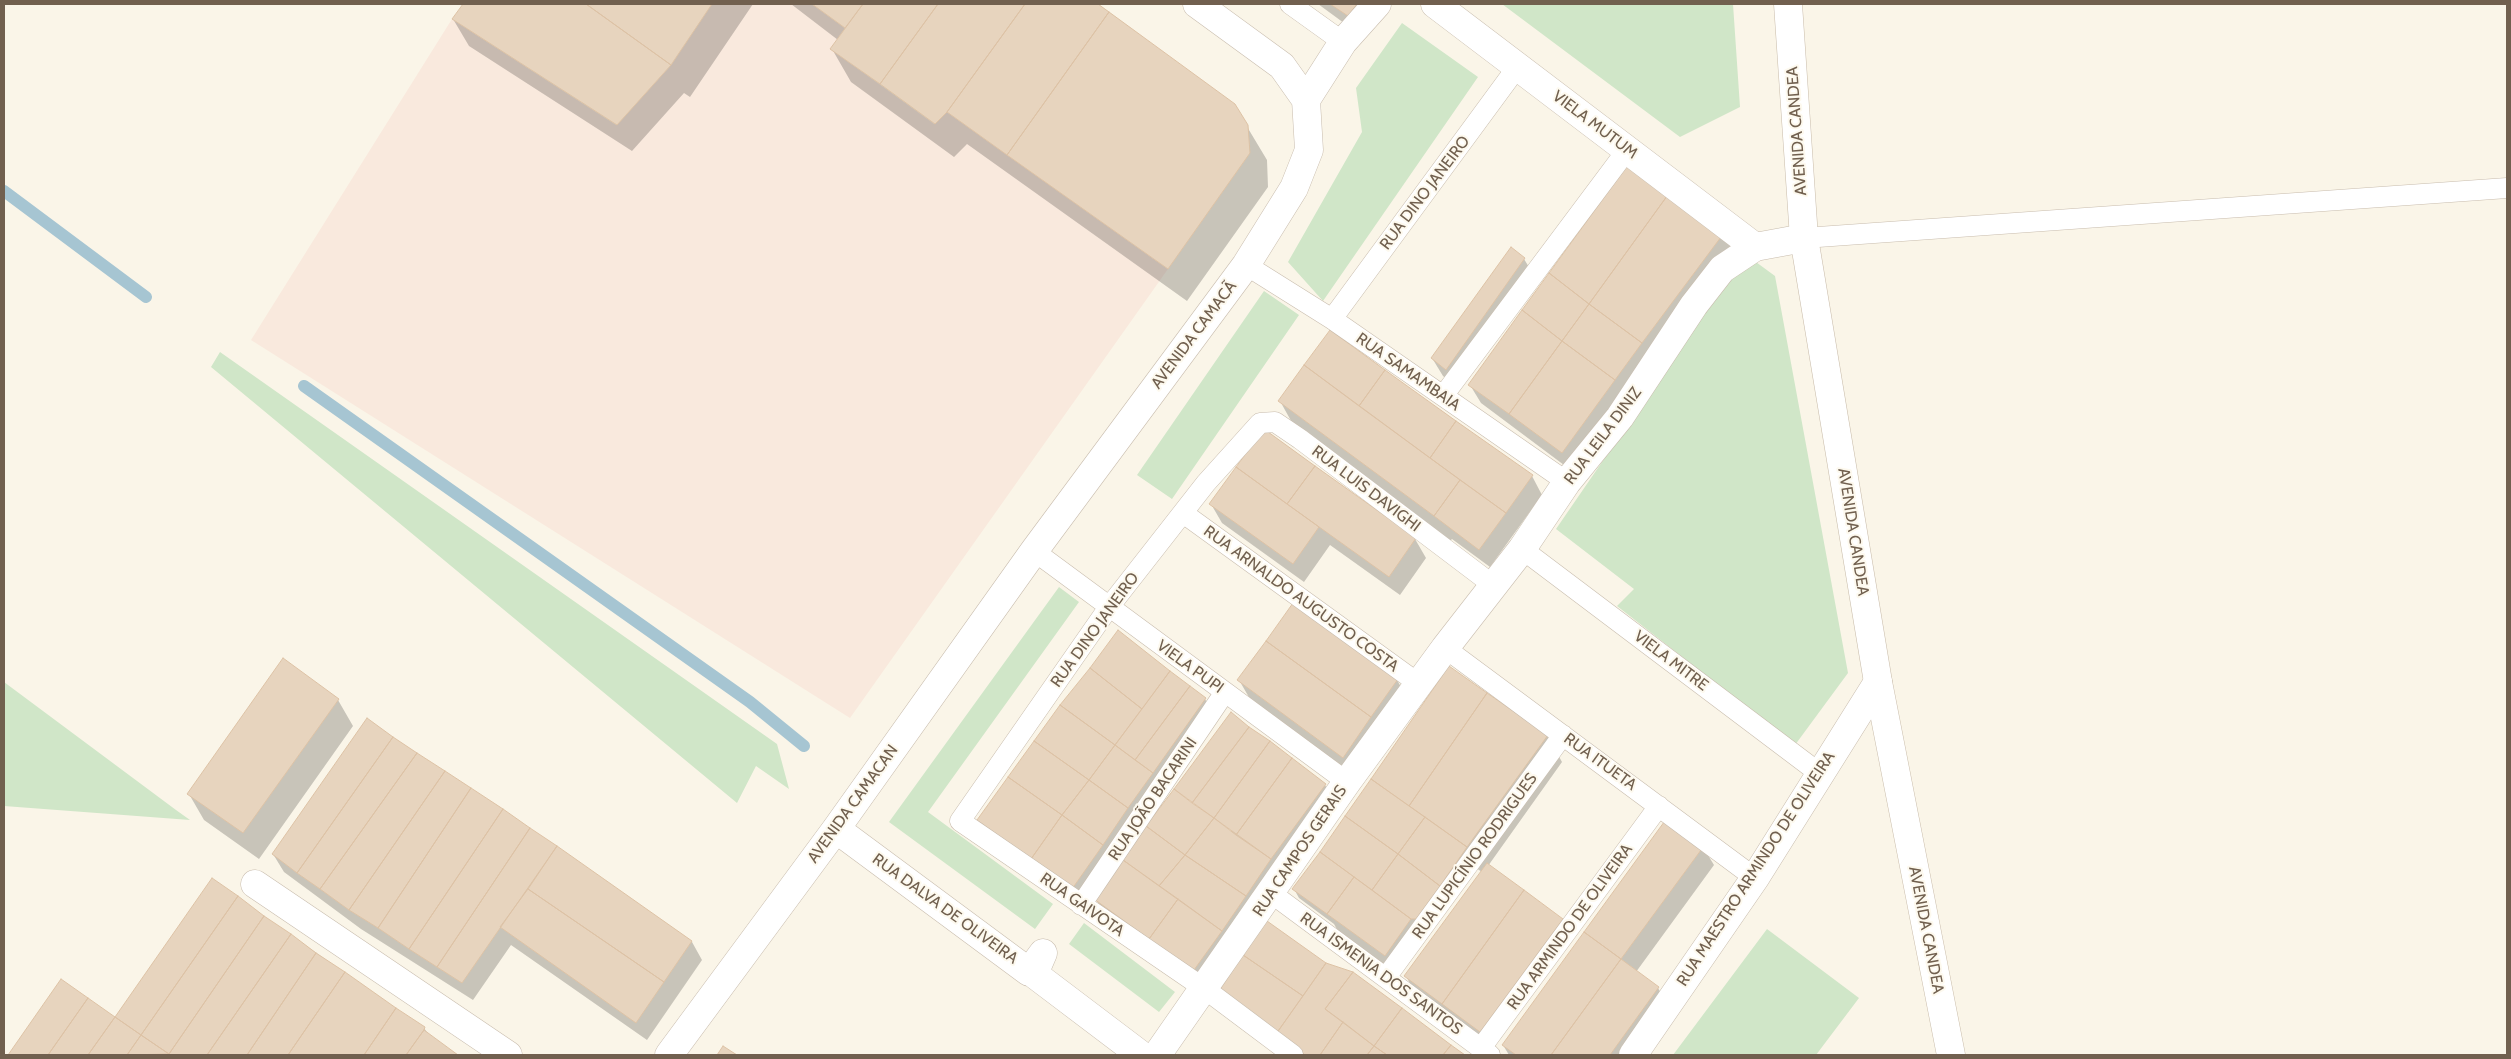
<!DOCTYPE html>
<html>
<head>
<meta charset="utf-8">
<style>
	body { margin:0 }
	#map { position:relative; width:2511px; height:1059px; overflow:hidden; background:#faf5e8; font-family:Cabin,sans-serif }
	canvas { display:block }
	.frame { position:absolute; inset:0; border:5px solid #71604f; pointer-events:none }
</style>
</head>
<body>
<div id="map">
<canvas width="2511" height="1059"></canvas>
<div class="frame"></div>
</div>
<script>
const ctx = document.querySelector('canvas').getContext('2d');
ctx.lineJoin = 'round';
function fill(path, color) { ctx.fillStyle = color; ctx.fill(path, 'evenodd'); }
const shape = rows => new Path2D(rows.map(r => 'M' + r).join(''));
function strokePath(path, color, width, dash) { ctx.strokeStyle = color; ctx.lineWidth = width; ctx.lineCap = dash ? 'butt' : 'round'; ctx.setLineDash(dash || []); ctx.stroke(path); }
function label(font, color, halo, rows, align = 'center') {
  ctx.font = font + ' Cabin,sans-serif'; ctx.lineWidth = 4; ctx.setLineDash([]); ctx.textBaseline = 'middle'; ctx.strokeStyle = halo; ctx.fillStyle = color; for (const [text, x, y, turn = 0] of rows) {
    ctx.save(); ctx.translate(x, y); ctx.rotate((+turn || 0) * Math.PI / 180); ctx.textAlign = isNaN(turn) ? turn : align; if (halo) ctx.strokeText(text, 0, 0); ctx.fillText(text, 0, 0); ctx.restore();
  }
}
const commercial = shape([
	[707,4,812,4,845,28,831,49,934,124,947,112,1168,269,850,718,251,340,452,19,616,125,671,65]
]);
const green = shape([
	[1502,4,1733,4,1740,107,1680,137],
	[1402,23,1478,77,1323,301,1288,262,1362,132,1356,88],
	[1745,254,1775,276,1848,673,1795,745,1617,606,1634,589,1556,529],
	[1264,291,1299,315,1172,499,1137,475],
	[220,352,777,744,789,789,756,766,737,803,211,367],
	[1059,587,1079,602,928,812,1053,904,1035,929,889,822],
	[4,682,176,810,190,820,4,806],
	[1084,923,1175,992,1159,1012,1069,944],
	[1767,929,1859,998,1816,1055,1673,1055]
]);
const shadow = shape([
	[464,4,753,4,690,97,684,93,632,151,469,46,453,19],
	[791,4,1098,4,1234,105,1267,160,1268,187,1187,301,967,144,954,157,851,82,832,49,838,40],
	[1318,4,1381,4,1359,34],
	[1723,233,1738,260,1572,471,1481,403,1470,385],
	[1524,259,1535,277,1457,387,1443,376,1432,358],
	[1331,332,1532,476,1542,495,1490,567,1452,539,1449,542,1295,428,1280,401],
	[1265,430,1415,539,1426,558,1400,595,1330,545,1304,582,1222,523,1211,504],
	[1239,680,1397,680,1408,699,1353,775,1250,699],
	[1205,699,1210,708,1083,907,990,838,979,820],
	[338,700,353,726,259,859,204,820,189,794],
	[368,720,692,942,702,960,647,1040,511,945,473,1000,361,929,284,872,273,854],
	[1547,735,1562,762,1488,866,1562,920,1572,938,1491,1049,1416,995,1406,976,1482,872,1476,868,1395,973,1339,933,1334,924,1299,898,1294,889,1321,852],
	[1325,785,1335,803,1205,988,1106,918,1096,899],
	[1703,847,1714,865,1636,972,1658,988,1669,1007,1634,1055,1509,1055,1503,1045],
	[212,880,424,1028,429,1035,456,1055,10,1055,62,981,115,1018],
	[1268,922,1326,964,1352,973,1464,1055,1290,1055,1218,994]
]);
const stream = shape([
	[4,191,146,297],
	[304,386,750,702,804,746]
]);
const building = shape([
	[463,4,586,4,671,65,617,125,452,19,463,4],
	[586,4,712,4,671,65,586,4],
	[812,4,863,4,845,28,812,4],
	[863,4,938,4,880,84,830,49,863,4],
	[938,4,1025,4,947,112,935,124,880,84,938,4],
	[1025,4,1098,4,1109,12,1007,155,947,112,1025,4],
	[1330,4,1357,4,1348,16,1330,4],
	[1109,12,1235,104,1248,125,1250,153,1168,269,1007,155,1109,12],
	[1630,162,1670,192,1589,304,1549,273,1630,162],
	[1670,192,1724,233,1642,343,1589,304,1670,192],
	[1511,247,1525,258,1446,370,1431,358,1511,247],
	[1549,273,1589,304,1562,341,1522,310,1549,273],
	[1589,304,1642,343,1615,380,1562,341,1589,304],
	[1522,310,1562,341,1509,414,1468,385,1522,310],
	[1330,330,1385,370,1359,406,1304,365,1330,330],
	[1562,341,1615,380,1562,453,1509,414,1562,341],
	[1304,365,1460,480,1434,516,1278,401,1304,365],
	[1385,370,1456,421,1430,458,1359,406,1385,370],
	[1456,421,1533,475,1506,513,1430,458,1456,421],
	[1264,429,1315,466,1287,504,1236,467,1264,429],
	[1315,466,1416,538,1389,577,1287,504,1315,466],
	[1236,467,1319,527,1293,564,1209,504,1236,467],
	[1460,480,1506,513,1479,550,1434,516,1460,480],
	[1293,603,1398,679,1371,717,1266,641,1293,603],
	[1118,630,1170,671,1142,709,1090,668,1118,630],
	[1266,641,1371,717,1343,758,1237,680,1266,641],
	[283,658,339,699,243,833,187,794,283,658],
	[1449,666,1487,693,1409,806,1371,779,1449,666],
	[1090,668,1142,709,1115,745,1060,705,1090,668],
	[1170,671,1190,686,1135,760,1115,745,1170,671],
	[1190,686,1206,698,1153,773,1135,760,1190,686],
	[1487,693,1548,735,1467,847,1409,806,1487,693],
	[1060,705,1115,745,1089,780,1034,741,1060,705],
	[1231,712,1249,727,1192,803,1174,789,1231,712],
	[367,718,393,737,297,873,272,854,367,718],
	[1249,727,1270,741,1214,818,1192,803,1249,727],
	[393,737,417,753,320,889,297,873,393,737],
	[1034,741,1089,780,1062,815,1008,777,1034,741],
	[1270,741,1292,758,1236,835,1214,818,1270,741],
	[1115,745,1153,773,1128,808,1089,780,1115,745],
	[417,753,445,771,349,910,320,889,417,753],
	[1292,758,1326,784,1271,859,1236,835,1292,758],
	[445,771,471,788,378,928,349,910,445,771],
	[1008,777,1062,815,1031,859,977,820,1008,777],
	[1371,779,1425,817,1398,854,1345,816,1371,779],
	[1089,780,1128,808,1103,845,1062,815,1089,780],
	[471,788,503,809,409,949,378,928,471,788],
	[1174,789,1214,818,1185,855,1146,826,1174,789],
	[503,809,530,828,437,967,409,949,503,809],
	[1062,815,1103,845,1072,889,1031,859,1062,815],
	[1345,816,1398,854,1372,890,1320,852,1345,816],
	[1425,817,1467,847,1440,886,1398,854,1425,817],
	[1214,818,1271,859,1246,896,1185,855,1214,818],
	[1667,818,1704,846,1621,959,1584,932,1667,818],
	[1146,826,1185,855,1159,886,1123,860,1146,826],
	[530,828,557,846,462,983,437,967,530,828],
	[557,846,692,941,664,982,528,889,557,846],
	[1320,852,1354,877,1327,914,1292,889,1320,852],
	[1398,854,1440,886,1416,919,1411,919,1372,890,1398,854],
	[1185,855,1246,896,1222,931,1159,886,1185,855],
	[1123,860,1178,899,1149,939,1094,899,1123,860],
	[1487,863,1524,890,1442,1004,1404,976,1487,863],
	[1354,877,1411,919,1385,956,1327,914,1354,877],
	[212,878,238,896,141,1035,115,1017,212,878],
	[528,889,664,982,636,1023,500,927,528,889],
	[1524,890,1563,919,1480,1032,1442,1004,1524,890],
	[238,896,264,916,169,1054,141,1035,238,896],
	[1178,899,1222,931,1194,970,1149,939,1178,899],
	[264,916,291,934,207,1055,170,1055,169,1054,264,916],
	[1267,921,1326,963,1303,996,1243,955,1267,921],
	[1584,932,1621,959,1551,1055,1516,1055,1502,1045,1584,932],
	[291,934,316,953,247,1055,207,1055,291,934],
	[316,953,345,972,288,1055,247,1055,316,953],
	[1243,955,1303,996,1276,1034,1217,994,1243,955],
	[1621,959,1659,987,1610,1055,1551,1055,1621,959],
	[1326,963,1353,972,1325,1009,1343,1022,1320,1055,1305,1055,1276,1034,1326,963],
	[345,972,396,1008,364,1055,288,1055,345,972],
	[1353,972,1402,1008,1374,1046,1325,1009,1353,972],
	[61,979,88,998,48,1055,8,1055,61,979],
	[88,998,115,1017,88,1055,48,1055,88,998],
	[396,1008,425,1027,424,1030,406,1055,364,1055,396,1008],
	[1402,1008,1451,1045,1443,1055,1387,1055,1374,1046,1402,1008],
	[115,1017,141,1035,127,1055,88,1055,115,1017],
	[1343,1022,1374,1046,1367,1055,1320,1055,1343,1022],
	[424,1030,458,1055,406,1055,424,1030],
	[141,1035,169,1054,127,1055,141,1035],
	[1451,1045,1465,1055,1443,1055,1451,1045],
	[723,1046,737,1055,717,1055,723,1046],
	[1374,1046,1387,1055,1367,1055,1374,1046]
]);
const lane = shape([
	[1290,4,1343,42],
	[1804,238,2507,188],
	[1246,265,1332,319,1567,482],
	[1332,319,1518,66],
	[1443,396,1627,150],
	[1183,513,1419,684],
	[1522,549,1819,773],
	[1034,551,1347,782],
	[1445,648,1755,878],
	[1271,893,1490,1055],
	[1081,905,1225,692],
	[1387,976,1563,735],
	[1481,1048,1659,806],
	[1293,1055,1205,989,960,821,1109,607,1206,483,1260,423,1275,422,1300,439,1493,585]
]);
const street = shape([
	[1197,4,1282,66,1306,100],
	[1435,4,1755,247],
	[1306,100,1343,42,1377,4],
	[836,829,1029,972,1043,953,1034,974,1141,1055],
	[255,884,508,1055],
	[669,1055,836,829,1034,551,1246,265,1294,188,1309,150,1306,100],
	[1157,1055,1347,782,1445,648,1522,549,1567,482,1620,417,1694,305,1722,269,1755,247,1804,238],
	[1633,1055,1755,878,1878,682]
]);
const secondary = shape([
	[1788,4,1804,238,1878,682,1951,1055]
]);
const streetNames = [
	["VIELA MUTUM",1595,125,37],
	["AVENIDA CANDEA",1797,131,-94],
	["RUA DINO JANEIRO",1425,193,-53],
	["AVENIDA CAMACÃ",1194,335,-53],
	["RUA SAMAMBAIA",1408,372,35],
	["RUA LEILA DINIZ",1603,436,-53],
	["RUA LUIS DAVIGHI",1366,489,37],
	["AVENIDA CANDEA",1853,532,81],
	["RUA ARNALDO AUGUSTO COSTA",1301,599,36],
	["RUA DINO JANEIRO",1095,630,-54],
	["VIELA MITRE",1671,661,37],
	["VIELA PUPI",1190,667,36],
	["RUA ITUETA",1600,762,36],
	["RUA JOÃO BACARINI",1153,799,-56],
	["AVENIDA CAMACAN",853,804,-54],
	["RUA CAMPOS GERAIS",1300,851,-56],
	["RUA LUPICÍNIO RODRIGUES",1475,856,-54],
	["RUA MAESTRO ARMINDO DE OLIVEIRA",1756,869,-57],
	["RUA GAIVOTA",1082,905,35],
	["RUA DALVA DE OLIVEIRA",945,909,36],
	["RUA ARMINDO DE OLIVEIRA",1570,927,-54],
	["AVENIDA CANDEA",1926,930,79],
	["RUA ISMENIA DOS SANTOS",1381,974,36]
];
fill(commercial, '#f9e9dd');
fill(green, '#d0e6c8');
fill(shadow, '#0003');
strokePath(stream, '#a6c5d2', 12);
fill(building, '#e7d4be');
strokePath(building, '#ddc2a5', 1);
strokePath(lane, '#c8bcad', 21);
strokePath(street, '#c8bcad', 29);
strokePath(secondary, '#c8bba9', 29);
strokePath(lane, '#fff', 20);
strokePath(street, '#fff', 28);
strokePath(secondary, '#fff', 28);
label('16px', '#71604f', '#fdf9ee', streetNames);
</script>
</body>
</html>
